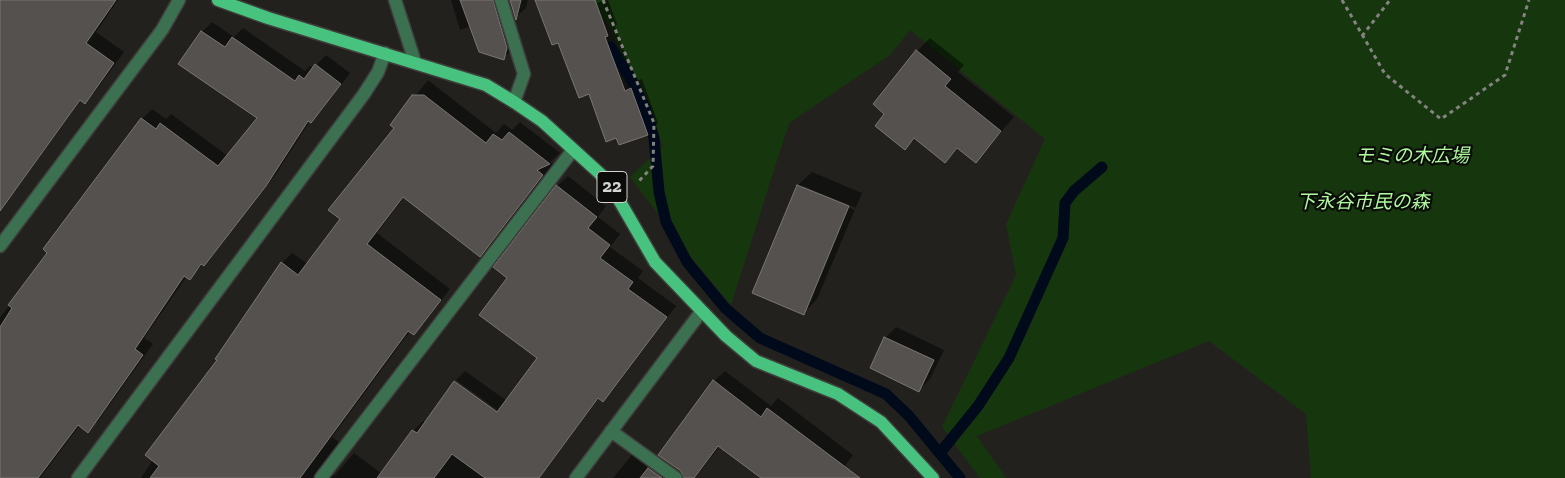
<!DOCTYPE html>
<html>
<head>
<meta charset="utf-8">
<style>
	body { margin:0 }
	canvas { display:block; background:#22211e }
</style>
</head>
<body>
<canvas width="1565" height="478"></canvas>
<script>
const ctx = document.querySelector('canvas').getContext('2d');
ctx.lineJoin = 'round';
function fill(path, color) { ctx.fillStyle = color; ctx.fill(path, 'evenodd'); }
const shape = rows => new Path2D(rows.map(r => 'M' + r).join(''));
function strokePath(path, color, width, dash) { ctx.strokeStyle = color; ctx.lineWidth = width; ctx.lineCap = dash ? 'butt' : 'round'; ctx.setLineDash(dash || []); ctx.stroke(path); }
function label(font, color, halo, rows, align = 'center') {
  ctx.font = font + ' "Zilla Slab","Noto Sans JP",serif'; ctx.lineWidth = 4.5; ctx.setLineDash([]); ctx.textBaseline = 'middle'; ctx.strokeStyle = halo; ctx.fillStyle = color; for (const [text, x, y, turn = 0] of rows) {
    ctx.save(); ctx.translate(x, y); ctx.rotate((+turn || 0) * Math.PI / 180); ctx.textAlign = isNaN(turn) ? turn : align; if (halo) ctx.strokeText(text, 0, 0); ctx.fillText(text, 0, 0); ctx.restore();
  }
}
const green = shape([
	[587,0,1565,0,1565,478,1311,478,1306,414,1209,341,977,436,1006,478,980,478,942,427,1016,275,1006,224,1045,139,910,30,890,55,789,123,731,305,694,261,630,177,663,146,608,24]
]);
const shadow = shape([
	[1,0,118,0,96,32,124,52,95,92,85,102,81,100,15,191,4,202,0,198],
	[451,0,507,0,514,48,503,58,471,26,460,30],
	[510,0,528,0,526,8,516,17],
	[536,0,594,0,595,3,608,0,617,24,615,27,635,81,642,79,658,123,647,134,590,93],
	[212,22,234,37,243,28,305,71,310,66,313,68,326,55,350,73,321,111,310,121,276,174,214,254,189,278,187,276,144,338,153,344,98,421,88,431,80,425,40,478,0,478,0,318,49,253,142,119,152,109,166,119,171,114,228,156,259,117,202,32],
	[930,38,964,65,958,72,1014,117,976,161,959,148,945,162,916,138,905,149,886,113,917,51],
	[428,80,496,133,504,124,512,130,520,122,560,153,550,162,553,164,491,245,480,255,405,196,377,233,450,289,424,323,413,334,410,331,332,437,339,442,324,462,323,470,326,474,332,476,335,475,354,453,381,473,413,431,423,421,426,422,455,381,502,416,503,414,456,380,465,371,507,401,539,358,509,278,557,186,568,176,606,206,598,217,620,234,610,247,643,271,638,278,676,306,613,390,603,401,599,398,539,478,141,478,282,263,292,253,308,264,342,219,396,128,392,125],
	[812,172,862,193,817,299,804,313,754,292,798,185],
	[803,186,856,208,855,210,803,189],
	[896,327,944,350,930,379,919,390,885,338],
	[725,371,771,406,778,398,853,455,836,478,763,478,720,446,695,478,613,478,639,446,684,476,714,381]
]);
const stream = shape([
	[610,47,630,77,646,110,654,138,659,192,666,222,687,262,725,308,760,338,886,394,909,416,960,478],
	[940,453,978,406,1009,358,1063,238,1065,203,1074,191,1102,167]
]);
const building = shape([
	[0,0,116,0,86,43,114,63,85,104,80,100,0,211,0,0],
	[460,0,493,0,507,48,504,60,479,52,460,0],
	[510,0,521,0,516,20,510,0],
	[535,0,595,0,608,36,605,37,625,91,631,88,648,135,619,145,616,138,606,142,589,94,579,98,558,43,552,45,535,0],
	[201,31,225,47,232,37,295,81,299,75,304,79,315,64,341,84,311,123,308,121,266,186,204,266,201,264,190,280,184,276,135,349,143,355,88,433,78,425,38,478,0,478,0,327,12,308,8,305,47,253,43,249,141,118,156,129,160,123,218,166,257,118,178,64,201,31],
	[916,50,951,79,945,86,1001,131,976,163,957,148,945,163,914,138,905,150,875,126,884,114,873,104,916,50],
	[412,95,424,95,486,143,493,134,502,140,509,132,550,164,537,170,543,175,480,257,403,197,367,244,441,300,414,335,408,331,300,478,150,478,159,466,145,455,217,360,215,359,281,262,298,275,340,219,328,210,394,128,390,125,412,95],
	[556,185,597,217,588,228,610,245,600,258,633,282,628,289,667,317,603,402,598,398,539,478,485,478,452,454,434,478,377,478,412,430,417,433,454,381,497,412,537,358,479,315,507,278,493,267,556,185],
	[797,185,849,206,804,315,752,293,797,185],
	[884,337,934,360,919,392,870,368,884,337],
	[713,380,761,417,767,408,860,478,761,478,718,446,694,478,684,478,681,471,658,455,713,380],
	[648,468,662,478,640,478,648,468]
]);
const path = shape([
	[603,0,654,123,653,166,639,181],
	[1342,0,1385,74,1441,119,1505,75,1529,0],
	[1362,36,1390,0]
]);
const minor = shape([
	[395,0,415,62],
	[501,0,524,74,514,102],
	[0,246,162,30,179,0],
	[611,431,676,478],
	[78,478,364,94,378,72,385,53],
	[321,478,573,150],
	[576,478,701,312]
]);
const major = shape([
	[218,0,268,18,486,85,514,102,542,121,608,181,655,262,726,336,756,361,838,394,881,422,933,478]
]);
const shields = [
	[612,187,30]
];
const shieldNames = [
	["22",612,187]
];
const parkNames = [
	["モミの木広場",1412,157],
	["下永谷市民の森",1363,203]
];
fill(green, '#16370d');
fill(shadow, '#0007');
strokePath(stream, '#000a1b', 11);
fill(building, '#54514e');
strokePath(building, '#797673', 1);
strokePath(minor, '#3f3e3b', 15);
strokePath(major, '#3f3e3b', 15);
strokePath(path, '#848381', 3, [4, 4]);
strokePath(minor, '#3b7151', 12);
strokePath(major, '#47c37f', 12);
for (const [x, y, w] of shields) { const box = new Path2D(); box.roundRect(x - w / 2, y - 15.5, w, 31, 4); ctx.fillStyle = '#0b0b09'; ctx.fill(box); strokePath(box, '#d5d4d2', 1); }
label('bold 18px', '#d5d4d2', null, shieldNames);
label('italic 19px', '#adf99c', '#0b0b09', parkNames);
</script>
</body>
</html>
